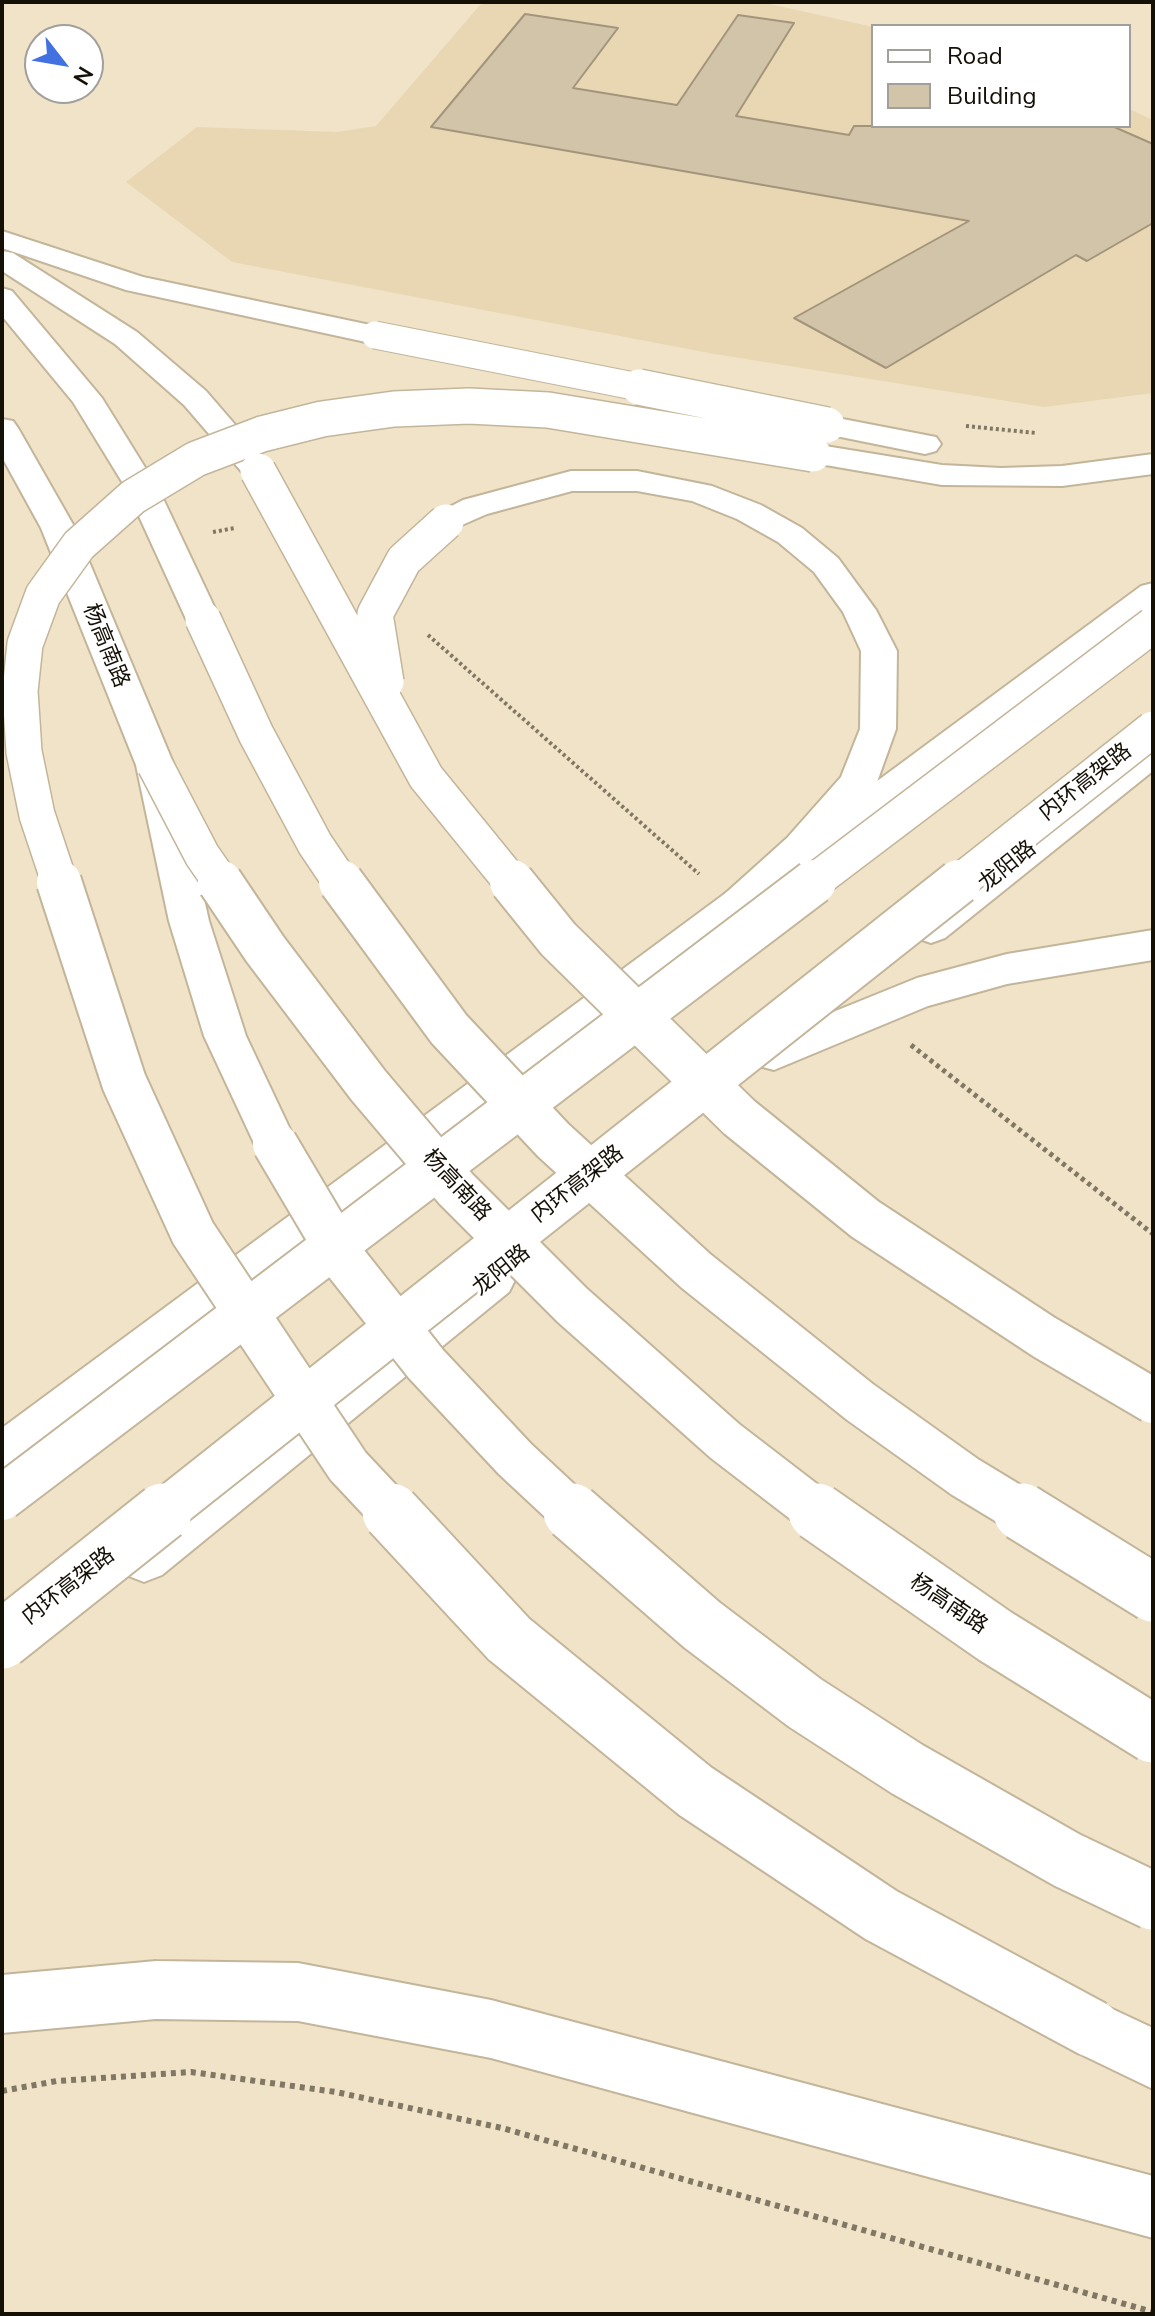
<!DOCTYPE html>
<html>
<head>
<meta charset="utf-8">
<style>
	body { margin:0 }
	#map { position:relative; width:1155px; height:2316px; overflow:hidden; background:#f1e3c7; font-family:"Nunito Sans",sans-serif }
	canvas { display:block }
	.frame { position:absolute; inset:0; border:4px solid #151006; pointer-events:none }
	.legend { position:absolute; left:871px; top:24px; width:260px; height:104px; box-sizing:border-box; background:#fff; border:2px solid #a19f9b; margin:0; padding:10px 14px; list-style:none; font-size:24px; color:#151006 }
	.legend li { display:flex; align-items:center; gap:16px; height:40px }
	.legend b { width:40px; border:2px solid #a19f9b }
	.north { position:absolute; left:24px; top:24px; width:80px; height:80px; box-sizing:border-box; background:#fff; border:2px solid #a19f9b; border-radius:50%; rotate:121deg; font-size:22px; font-weight:700; line-height:32px; text-align:center; color:#151006 }
	.north::after { content:''; display:block; margin:auto; width:28px; height:36px; background:#4271e2; clip-path:polygon(50% 0,100% 100%,50% 72%,0 100%) }
</style>
</head>
<body>
<div id="map">
<canvas width="1155" height="2316"></canvas>
<div class="frame"></div>
<ul class="legend">
<li><b style="height:10px;background:#fff"></b>Road</li>
<li><b style="height:22px;background:#d2c4a8"></b>Building</li>
</ul>
<div class="north">N</div>
</div>
<script>
const ctx = document.querySelector('canvas').getContext('2d');
ctx.lineJoin = 'round';
function fill(path, color) { ctx.fillStyle = color; ctx.fill(path, 'evenodd'); }
const shape = rows => new Path2D(rows.map(r => 'M' + r).join(''));
function strokePath(path, color, width, dash) { ctx.strokeStyle = color; ctx.lineWidth = width; ctx.lineCap = dash ? 'butt' : 'round'; ctx.setLineDash(dash || []); ctx.stroke(path); }
function label(font, color, halo, rows, align = 'center') {
  ctx.font = font + ' "Nunito Sans","Noto Sans SC",sans-serif'; ctx.lineWidth = 7; ctx.setLineDash([]); ctx.textBaseline = 'middle'; ctx.strokeStyle = halo; ctx.fillStyle = color; for (const [text, x, y, turn = 0] of rows) {
    ctx.save(); ctx.translate(x, y); ctx.rotate((+turn || 0) * Math.PI / 180); ctx.textAlign = isNaN(turn) ? turn : align; if (halo) ctx.strokeText(text, 0, 0); ctx.fillText(text, 0, 0); ctx.restore();
  }
}
const built = shape([
	[490,2,761,2,873,27,873,126,1129,126,1129,109,1153,120,1153,393,1044,407,709,353,232,262,126,182,197,127,338,132,376,126,480,5]
]);
const building = shape([
	[525,14,618,28,573,88,677,105,738,15,794,23,736,116,849,135,854,126,1112,126,1153,144,1153,223,1087,261,1076,255,886,368,794,318,969,221,431,127,525,14]
]);
const pathFar2 = shape([
	[966,426,1036,433],
	[213,532,235,528],
	[428,635,699,874]
]);
const pathFar1 = shape([
	[911,1045,1153,1234]
]);
const path = shape([
	[2,2091,57,2081,191,2072,336,2092,502,2128,1153,2312]
]);
const primary = shape([
	[1153,583,1153,611,19,1472,2,1478,2,1428,1141,586,1153,583],
	[1153,739,1153,771,945,938,931,943,917,938,911,928,917,918,1140,743,1153,739],
	[493,1259,509,1264,516,1278,509,1292,162,1575,144,1582,126,1575,119,1558,126,1541,477,1264,493,1259]
]);
const trunk = shape([
	[2,231,143,277,375,326,386,329,390,335,386,341,375,344,126,290,2,248,2,231],
	[2,251,13,253,137,332,206,391,269,464,274,471,269,478,258,481,247,478,184,405,115,344,2,271,2,251],
	[2,288,12,291,102,398,159,490,220,619,215,627,203,630,191,627,186,619,127,490,73,402,2,316,2,288],
	[827,416,936,437,941,444,936,451,925,454,816,432,811,425,816,418,827,416],
	[2,419,13,421,18,428,75,528,174,765,209,921,246,1036,297,1144,290,1156,275,1162,260,1156,204,1036,169,921,136,765,41,528,2,457,2,419],
	[813,444,942,465,1001,468,1062,466,1153,454,1153,474,1062,486,942,485,802,461,797,454,802,447,813,444],
	[571,471,637,471,712,486,761,505,802,528,838,558,876,610,897,651,896,729,877,782,815,858,736,929,722,934,708,929,702,919,708,909,787,838,841,777,860,729,861,651,843,612,814,572,778,542,737,519,692,501,637,491,572,491,487,514,446,532,434,529,429,522,434,515,463,500,571,471],
	[1153,930,1153,960,1007,984,928,1006,774,1070,759,1066,753,1054,759,1042,917,978,1007,954,1153,930],
	[156,1961,298,1963,491,2000,1153,2176,1153,2238,491,2058,298,2021,156,2019,2,2033,2,1975,156,1961],
	[1093,2000,1153,2028,1153,2089,1072,2050,1064,2029,1072,2008,1093,2000]
]);
const trunkBridgeFar3 = shape([
	[375,335,649,389]
]);
const trunkBridgeFar2 = shape([
	[639,387,827,425],
	[258,471,426,777,513,884],
	[203,619,256,734,315,844,342,884],
	[386,682,375,614,404,560,446,522],
	[155,765,202,855,222,884],
	[60,884,37,815,24,752,20,691,25,644,43,595,79,545,133,497,196,459,262,434,322,419,394,409,469,406,548,410,813,454],
	[811,884,1153,625],
	[957,884,1153,729]
]);
const trunkBridgeFar1 = shape([
	[59,882,124,1082,193,1233,348,1466,393,1514],
	[220,882,265,949,368,1085,456,1189,572,1305,725,1441,820,1514],
	[341,882,449,1029,553,1140,696,1271,860,1402,965,1477,1026,1514],
	[512,882,558,939,739,1117,865,1219,1044,1337,1153,1401],
	[275,1144,343,1259,426,1364,515,1459,574,1514],
	[2,1498,814,882],
	[161,1514,959,882]
]);
const trunkBridge = shape([
	[391,1512,509,1639,695,1791,881,1915,1093,2029],
	[572,1512,702,1625,805,1703,907,1769,1067,1860,1153,1901],
	[817,1512,995,1636,1153,1734],
	[1022,1512,1153,1593],
	[2,1640,163,1512]
]);
const streetNames = [
	["杨高南路",105,646,68],
	["内环高架路",1086,783,-38],
	["龙阳路",1008,867,-39],
	["内环高架路",578,1185,-38],
	["杨高南路",456,1186,47],
	["龙阳路",502,1271,-39],
	["内环高架路",69,1587,-38],
	["杨高南路",948,1605,34]
];
fill(built, '#e9d7b4');
fill(building, '#d2c4a8');
strokePath(building, '#a3957b', 2);
strokePath(primary, '#c3b59a', 4);
strokePath(trunk, '#c3b59a', 4);
strokePath(pathFar2, '#807764', 4, [3, 3]);
strokePath(pathFar1, '#807764', 5, [4, 4]);
strokePath(path, '#807764', 6, [5, 5]);
fill(primary, '#fff');
fill(trunk, '#fff');
strokePath(trunkBridgeFar3, '#c3b59a', 29, []);
strokePath(trunkBridgeFar2, '#c3b59a', 38, []);
strokePath(trunkBridgeFar1, '#c3b59a', 48, []);
strokePath(trunkBridge, '#c3b59a', 61, []);
strokePath(trunkBridgeFar3, '#fff', 27);
strokePath(trunkBridgeFar2, '#fff', 35);
strokePath(trunkBridgeFar1, '#fff', 44);
strokePath(trunkBridge, '#fff', 57);
label('22px', '#151006', '#fff', streetNames);
</script>
</body>
</html>
